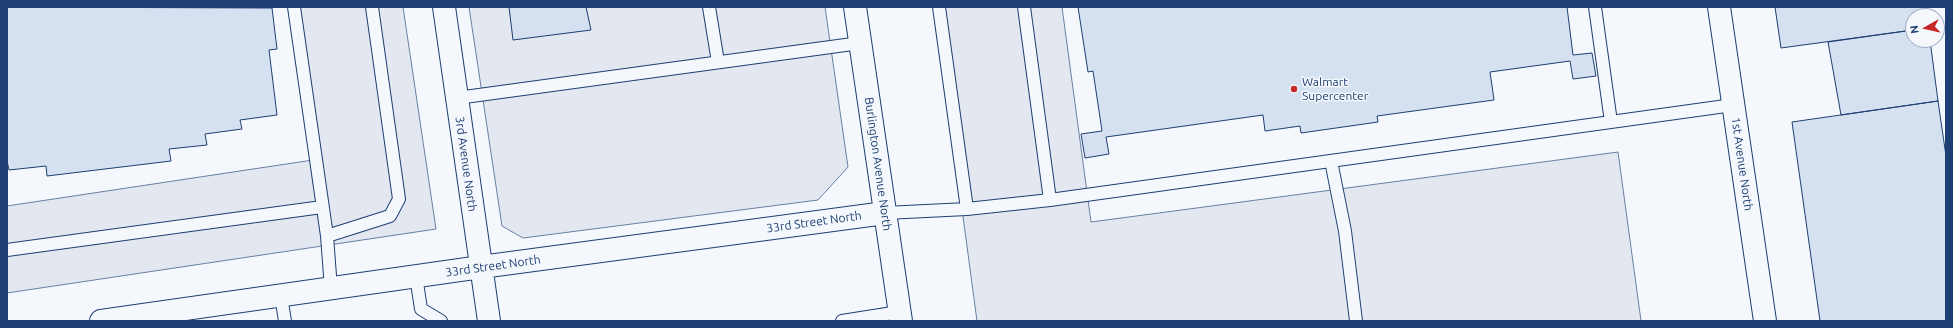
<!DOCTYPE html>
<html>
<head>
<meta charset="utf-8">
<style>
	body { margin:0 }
	#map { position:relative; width:1953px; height:328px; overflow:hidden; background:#f4f7fb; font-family:Ubuntu,sans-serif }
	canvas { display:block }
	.frame { position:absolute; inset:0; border:8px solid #1d3f73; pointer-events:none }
	.north { position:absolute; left:1905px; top:8px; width:40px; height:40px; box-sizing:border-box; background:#f4f7fb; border:1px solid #9eadc5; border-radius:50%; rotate:262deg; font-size:11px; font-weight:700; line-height:16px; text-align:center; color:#1d3f73 }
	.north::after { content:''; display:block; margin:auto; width:14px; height:18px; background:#c62828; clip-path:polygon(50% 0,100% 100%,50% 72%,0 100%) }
</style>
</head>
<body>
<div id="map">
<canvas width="1953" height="328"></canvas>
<div class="frame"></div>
<div class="north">N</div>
</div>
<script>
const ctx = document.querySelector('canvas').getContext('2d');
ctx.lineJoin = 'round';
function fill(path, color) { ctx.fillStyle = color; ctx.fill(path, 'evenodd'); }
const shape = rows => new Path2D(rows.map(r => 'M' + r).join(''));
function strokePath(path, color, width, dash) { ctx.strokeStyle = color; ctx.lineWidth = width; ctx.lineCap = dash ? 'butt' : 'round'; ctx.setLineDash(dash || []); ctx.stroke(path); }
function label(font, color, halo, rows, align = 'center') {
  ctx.font = font + ' Ubuntu,sans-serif'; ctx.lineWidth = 3; ctx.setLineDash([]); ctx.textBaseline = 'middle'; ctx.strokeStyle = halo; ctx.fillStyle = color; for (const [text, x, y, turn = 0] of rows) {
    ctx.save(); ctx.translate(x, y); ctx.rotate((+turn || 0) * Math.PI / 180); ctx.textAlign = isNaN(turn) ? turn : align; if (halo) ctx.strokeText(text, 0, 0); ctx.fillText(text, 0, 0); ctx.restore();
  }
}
const parking = shape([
	[290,7,403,7,436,229,7,293,7,206,313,160,290,7],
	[469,7,825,7,848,167,818,200,523,238,502,226,469,7],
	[935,7,1062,7,1091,222,1618,152,1641,321,977,321,935,7]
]);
const building = shape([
	[7,7,272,8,277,49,269,50,277,115,240,120,242,129,205,134,207,145,169,149,171,161,47,176,46,166,9,170,7,161,7,7],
	[509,7,586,7,591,30,513,40,509,7],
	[1078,7,1567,7,1573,55,1592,53,1596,76,1573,79,1570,61,1490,72,1494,100,1377,116,1378,122,1301,133,1300,126,1265,131,1263,115,1106,137,1109,154,1085,158,1081,134,1102,131,1093,71,1088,72,1078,7],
	[1775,7,1925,7,1926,16,1913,16,1913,30,1781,48,1775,7],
	[1913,30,1913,40,1930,40,1938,101,1841,115,1828,42,1913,30],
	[1938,101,1946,156,1946,321,1820,321,1792,122,1938,101]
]);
const service = shape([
	[294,7,327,236,331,289],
	[709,7,718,62],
	[939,7,967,209],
	[1024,7,1050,200],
	[1595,7,1611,122],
	[457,98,860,43],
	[1331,161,1345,231,1356,321],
	[885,213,967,209,1050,200,1733,105],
	[327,236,390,216,399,199,372,7],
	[7,250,322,207],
	[416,276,421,309,441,321],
	[281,296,285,321],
	[842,321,899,312]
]);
const minor = shape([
	[444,7,489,321],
	[855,7,901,321],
	[101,321,481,267,885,213]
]);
const primary = shape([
	[1719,7,1765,321]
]);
const markers = [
	[1294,89,4,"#c62828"]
];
const poiNames = [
	["Walmart",1302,82],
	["Supercenter",1302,96]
];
const streetNames = [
	["3rd Avenue North",466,164,82],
	["Burlington Avenue North",878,164,82],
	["1st Avenue North",1742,164,82],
	["33rd Street North",814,222,-8],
	["33rd Street North",493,266,-8]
];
fill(parking, '#e3e8f0');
strokePath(parking, '#687fa3', 1);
fill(building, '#d5e0f0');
strokePath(building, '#1d3f73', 1);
strokePath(service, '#1d3f73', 14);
strokePath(minor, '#1d3f73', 24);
strokePath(primary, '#1d3f73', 24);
strokePath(service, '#f4f7fb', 12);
strokePath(minor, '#f4f7fb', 22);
strokePath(primary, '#f4f7fb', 22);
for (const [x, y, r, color] of markers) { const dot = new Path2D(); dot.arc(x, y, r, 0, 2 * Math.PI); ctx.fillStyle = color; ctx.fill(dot); strokePath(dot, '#f4f7fb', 1.5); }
label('12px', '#1d3f73', '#f4f7fb', poiNames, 'left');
label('12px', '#1d3f73', '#f4f7fb', streetNames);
</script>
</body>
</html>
